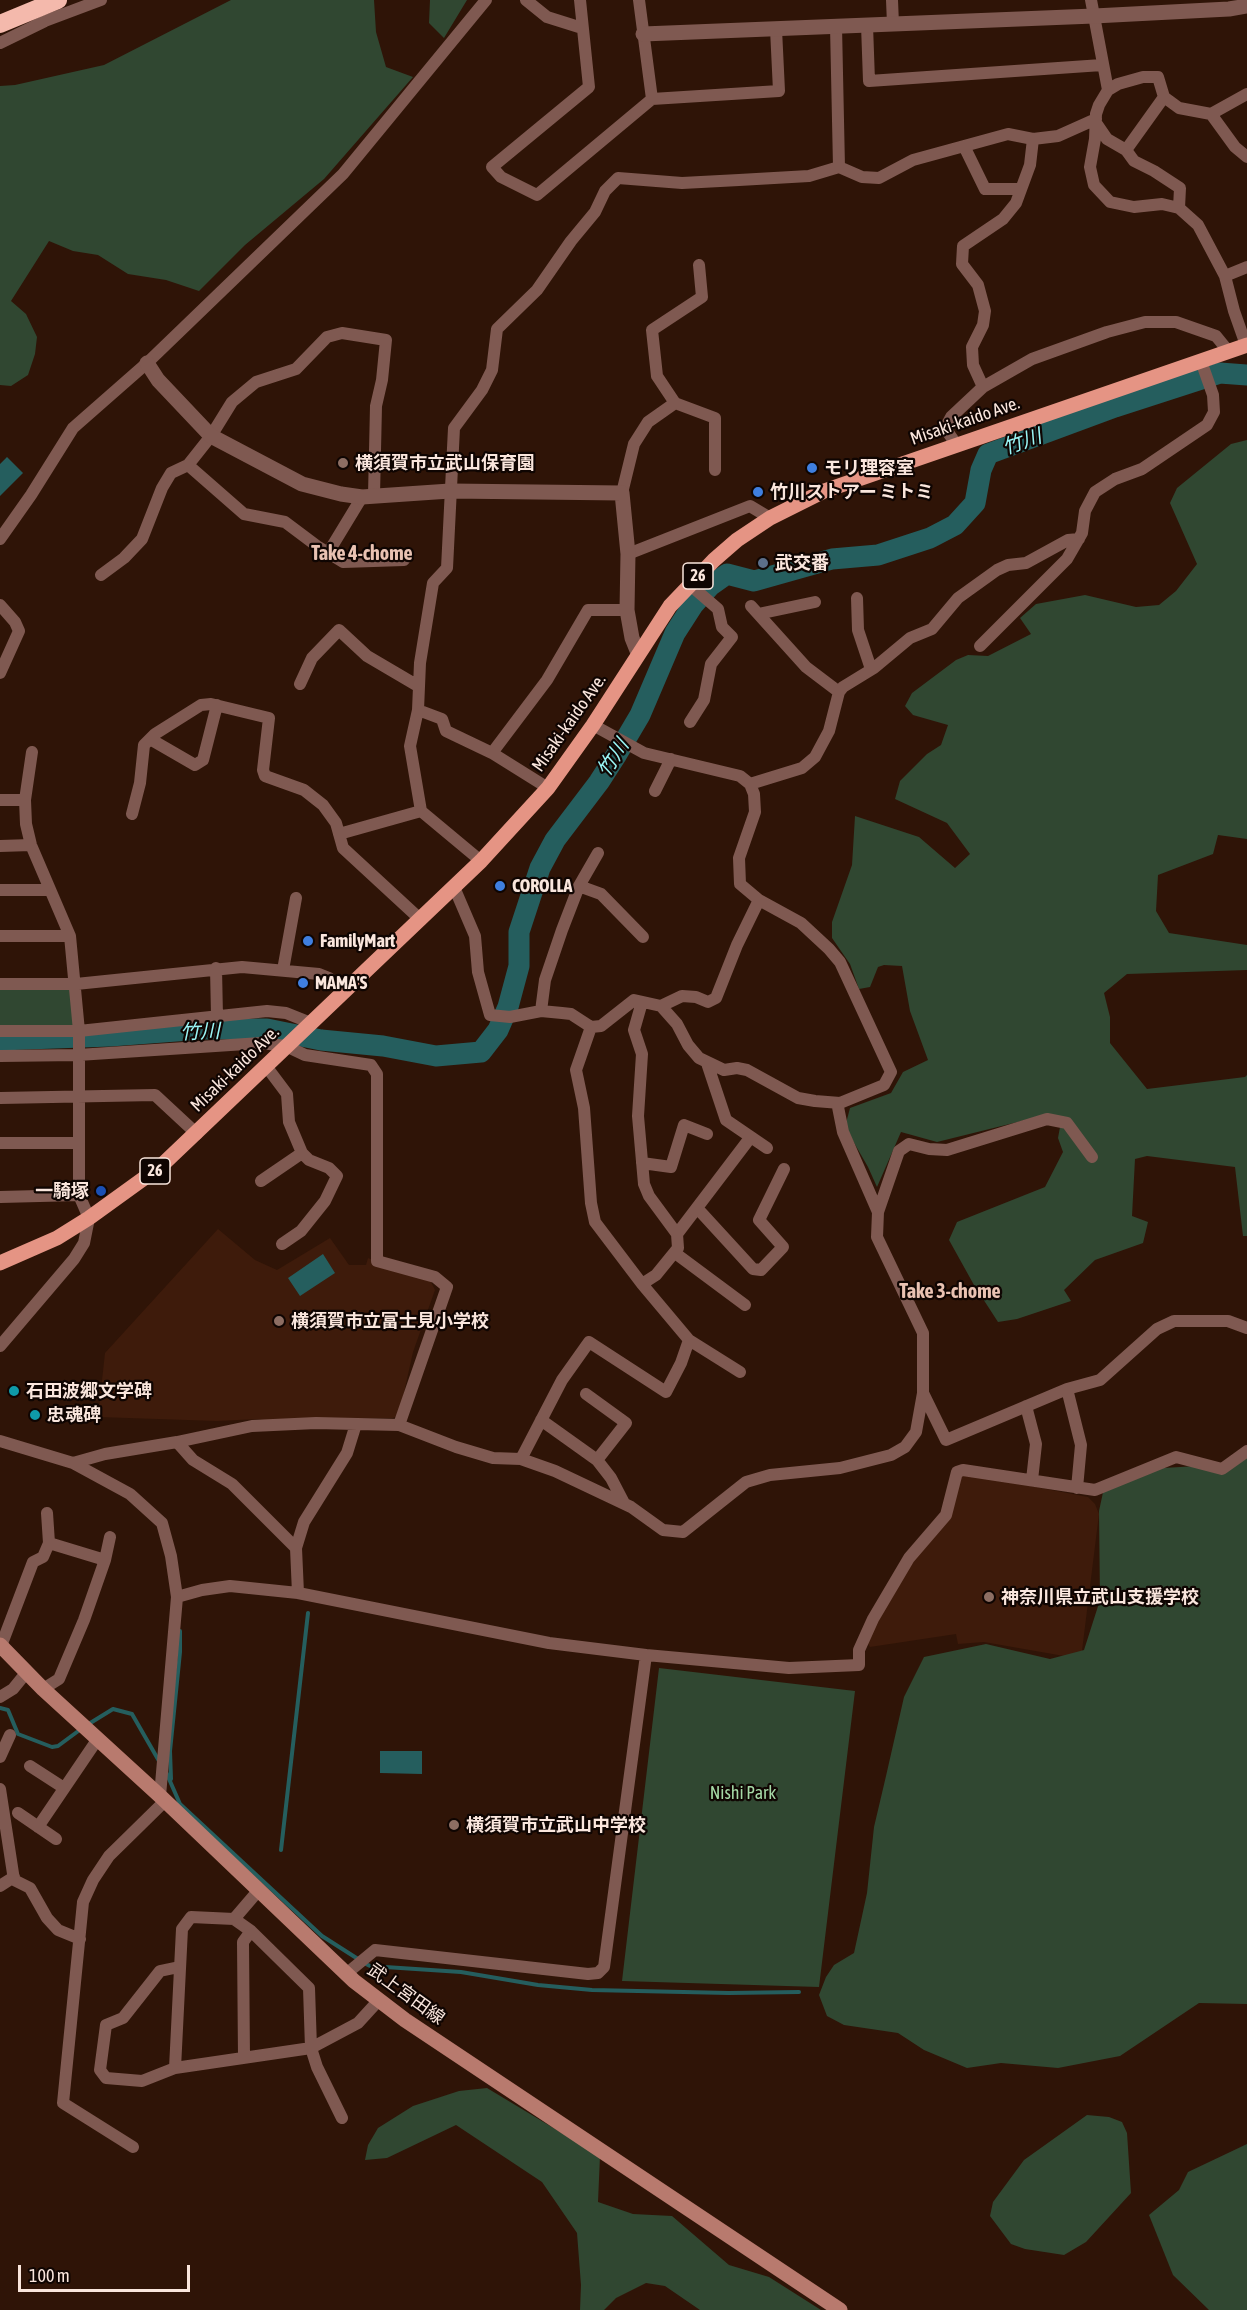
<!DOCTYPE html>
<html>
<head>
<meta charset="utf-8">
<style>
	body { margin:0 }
	#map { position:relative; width:1247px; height:2310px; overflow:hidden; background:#2f1407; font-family:"Asap Condensed",sans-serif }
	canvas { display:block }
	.scale { position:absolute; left:18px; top:2265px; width:172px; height:27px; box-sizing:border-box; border:3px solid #fae6dd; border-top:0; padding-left:8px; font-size:18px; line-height:21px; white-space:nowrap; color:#fae6dd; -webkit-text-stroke:4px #0f0502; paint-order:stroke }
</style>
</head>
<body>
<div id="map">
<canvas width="1247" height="2310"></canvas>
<div class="scale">100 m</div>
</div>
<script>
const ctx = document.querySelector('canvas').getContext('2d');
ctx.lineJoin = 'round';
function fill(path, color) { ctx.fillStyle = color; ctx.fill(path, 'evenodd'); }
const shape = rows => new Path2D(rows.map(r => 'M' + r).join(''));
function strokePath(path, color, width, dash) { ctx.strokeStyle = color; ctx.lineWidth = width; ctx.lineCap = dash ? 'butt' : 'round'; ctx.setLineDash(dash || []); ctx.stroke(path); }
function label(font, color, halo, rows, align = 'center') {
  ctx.font = font + ' "Asap Condensed","Noto Sans JP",sans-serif'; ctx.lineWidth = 4.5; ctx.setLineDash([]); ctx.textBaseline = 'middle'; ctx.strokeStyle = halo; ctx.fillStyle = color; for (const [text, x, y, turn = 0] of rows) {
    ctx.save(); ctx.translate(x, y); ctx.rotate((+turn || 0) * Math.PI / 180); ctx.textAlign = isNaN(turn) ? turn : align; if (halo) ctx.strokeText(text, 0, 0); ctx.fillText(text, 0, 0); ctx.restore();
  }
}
const built = shape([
	[218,1229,255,1260,277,1270,330,1238,349,1265,366,1265,368,1258,431,1282,435,1290,413,1352,399,1415,393,1418,332,1418,277,1423,259,1419,217,1421,98,1417,105,1353],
	[968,1474,1088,1497,1095,1504,1099,1514,1081,1659,984,1642,958,1644,956,1634,870,1647,867,1642,910,1561,948,1513,959,1478]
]);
const green = shape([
	[231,0,374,0,376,32,386,67,413,77,324,179,245,245,199,291,166,280,128,274,98,255,73,251,49,241,11,301,26,314,37,337,35,354,28,375,11,386,0,385,0,86,15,85,104,65],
	[430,0,467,0,444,38,429,23],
	[1247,440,1247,839,1218,835,1213,854,1158,875,1156,911,1169,933,1247,945,1247,970,1127,974,1104,993,1110,1017,1110,1043,1147,1089,1245,1077,1247,1075,1247,1236,1243,1236,1235,1167,1147,1156,1135,1159,1132,1216,1148,1222,1143,1243,1095,1260,1064,1290,1071,1301,1017,1319,998,1322,974,1285,949,1240,957,1222,1045,1187,1063,1152,1058,1138,1060,1127,1050,1114,937,1142,901,1132,877,1187,868,1167,845,1127,850,1108,891,1093,903,1072,928,1060,910,1011,902,966,884,965,878,967,870,987,859,989,850,964,832,938,832,922,852,865,855,816,919,837,955,868,970,854,947,823,895,799,900,781,927,754,941,745,948,725,913,715,905,706,912,693,956,660,968,655,988,656,1031,634,1020,618,1036,604,1085,595,1136,607,1159,605,1176,591,1197,564,1170,503,1177,488,1231,444],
	[0,984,76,984,79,1031,0,1031],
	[1247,1454,1247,2004,1199,2003,1120,2056,1058,2068,1001,2063,967,2068,924,2050,898,2033,844,2025,827,2016,819,1995,826,1977,834,1965,854,1953,867,1893,874,1827,886,1776,904,1697,924,1657,986,1644,1050,1659,1084,1650,1100,1600,1099,1511,1105,1483,1146,1469,1232,1464],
	[659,1668,855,1691,819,1987,622,1981],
	[487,2088,600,2156,598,2202,633,2214,672,2216,729,2265,769,2277,821,2310,700,2310,665,2286,646,2283,616,2298,604,2310,580,2310,581,2285,577,2233,542,2182,456,2125,387,2158,365,2160,368,2145,378,2128,413,2106,459,2091],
	[1087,2115,1109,2117,1122,2122,1127,2133,1131,2193,1086,2242,1064,2255,1025,2249,1011,2244,990,2216,993,2202,1024,2160],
	[1247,2144,1247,2310,1209,2310,1173,2275,1149,2215,1179,2190,1188,2172]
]);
const water = shape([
	[7,457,23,473,0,496,0,464],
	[323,1254,335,1273,300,1296,288,1278],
	[380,1751,422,1751,422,1774,380,1773]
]);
const stream = shape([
	[0,1708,8,1710,18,1734,52,1747,58,1746,81,1729],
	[87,1725,113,1709,132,1714,159,1761],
	[166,1772,180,1804,322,1936,358,1959],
	[171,1779,170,1751,180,1652,180,1631],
	[281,1850,308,1613],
	[364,1963,370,1966,461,1972,538,1985,592,1990,729,1993,799,1992]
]);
const river = shape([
	[0,1040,110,1036,203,1029,267,1029,321,1040,383,1046,436,1056,481,1052,498,1030,508,1007,519,966,519,932,540,868,555,840,599,782,617,754,640,715,675,633,693,605,710,586,727,574,754,581,832,559,878,555,930,538,955,525,975,503,981,470,988,454,1115,407,1220,373,1247,375]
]);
const minor = shape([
	[526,0,547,17,582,28],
	[580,0,589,87,492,167,501,177,537,195,652,99,779,91,776,29],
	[639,0,652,99],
	[892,0,893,24],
	[1091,0,1108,90,1099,105,1096,114,1095,139,1090,167,1094,185,1110,202,1134,207,1162,204,1179,208,1198,225,1225,276,1234,311,1246,345],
	[867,25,869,81,1102,65],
	[836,26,839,167],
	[0,43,45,21,101,0],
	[1108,90,1118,84,1143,77,1158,77,1164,97,1179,108,1211,114,1247,94],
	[1211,114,1235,147,1247,157],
	[1096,123,1107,139,1126,150,1164,97],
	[964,146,985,189,1021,189],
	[1126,150,1134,161,1154,171,1180,188,1179,208],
	[1225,276,1247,267],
	[983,387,973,365,972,347,983,325,985,311,978,285,962,264,963,246,1003,219,1016,203,1030,165,1033,139],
	[675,403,657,376,652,330,702,297,699,265],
	[956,444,945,428,951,417,983,387,1032,359,1107,332,1145,322,1176,322,1216,336,1229,352],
	[188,465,244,514,285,522,317,546,343,562,404,560],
	[622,493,634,444,648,422,675,403,715,418,715,470],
	[0,539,31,495,73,428,147,363,343,174,486,0],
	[328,553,362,497],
	[628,554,750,506,770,518],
	[101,575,124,558,142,539,162,488,171,473,188,465,211,436,232,402,256,382,296,369,327,337,342,333,386,340,382,380,376,406,374,495],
	[689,584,718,609,722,627,732,637,711,664,704,700,690,722],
	[857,598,858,630,871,669],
	[0,605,15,622,19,631,0,673],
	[751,606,806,667,839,692],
	[758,614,815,602],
	[980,646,1067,559,1082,533,1085,511,1095,492,1115,479,1142,469,1207,425,1214,412,1213,395,1201,361],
	[300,684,312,658,339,630,367,656,418,686],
	[418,710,442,719,446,731,492,753,547,680,588,610,627,610],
	[593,725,644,753,740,776,750,784,754,794,755,812,739,858,740,884,759,900,801,923,829,949,840,962,891,1072,884,1085,840,1103,815,1101,798,1098,747,1070,737,1068,724,1070,699,1058,688,1045,677,1024,661,1006],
	[150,739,195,765,203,760,217,705],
	[492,753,548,788],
	[750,784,802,768,815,757,829,731,839,692,843,687,874,668,910,638,932,629,958,598,997,570,1008,565,1026,563,1068,540,1079,539],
	[655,791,671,759],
	[0,800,25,800,32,752],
	[132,814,140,783,144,745,155,734,201,705,211,704,269,718,263,770,265,776,304,790,323,805,336,823,343,848,421,920],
	[339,834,421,811],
	[0,846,31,845],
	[481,861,421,811,410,746,418,710,420,663,433,583,447,568,454,428,482,390,492,370,497,329,537,290,571,241,595,212,605,191,618,178,682,183,739,180,809,176,839,167,862,177,879,178,913,160,1008,134,1033,139,1058,136,1096,119],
	[579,886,601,894,643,937],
	[454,887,475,936,478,972,490,1015,510,1017,541,1011,562,1013,571,1014,591,1027,576,1070,584,1108,591,1203,595,1222,642,1284,689,1340,740,1372],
	[0,890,49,890],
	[0,936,70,936],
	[216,968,217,1016],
	[283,970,296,898],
	[0,984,76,984,242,967,319,974,329,978,343,992],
	[541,1011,545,980,562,930,579,886,598,853],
	[591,1027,601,1026,634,1000,661,1006,682,996,696,997,708,1002,716,998,737,945,759,900],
	[0,1031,79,1031,267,1011,286,1013,311,1023],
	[0,1056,78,1055,261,1043,286,1046,305,1055,371,1065,377,1074,377,1261,435,1277,447,1287,399,1425,316,1423,252,1426,177,1442,105,1454,73,1463],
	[707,1063,726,1120,767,1148],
	[266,1066,287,1094,289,1122,302,1153,309,1160,329,1168,337,1176,325,1201,301,1231,282,1244],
	[0,1098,155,1095,197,1134],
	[0,1143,79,1143],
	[642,1163,671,1167,684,1125,707,1134],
	[261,1181,302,1153],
	[0,1197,79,1195],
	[698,1209,753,1269,761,1270,783,1247,759,1220,784,1169],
	[878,1212,899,1151,909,1144,929,1149,947,1150,1047,1119,1067,1123,1092,1157],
	[677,1234,750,1138],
	[675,1253,745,1305],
	[642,1284,656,1275,678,1248,677,1234,649,1196,644,1184,638,1116,642,1054,634,1030,642,1002],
	[0,1346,74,1259,84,1243,89,1218,79,1195,79,1031,70,936,31,845,26,824,25,800],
	[1067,1389,1081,1445,1077,1488],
	[923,1393,946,1440,1067,1389,1100,1380,1157,1329,1174,1321,1228,1321,1247,1328],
	[586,1394,626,1423,597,1460],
	[1026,1406,1036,1444,1032,1480],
	[541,1420,597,1460,611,1478,624,1503],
	[399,1425,456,1447,493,1458,521,1459,555,1471,631,1507,663,1530,683,1532,746,1482,770,1475,840,1468,891,1455,905,1447,916,1432,923,1393,923,1333,877,1237,878,1212,843,1132,838,1107,840,1103],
	[0,1441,73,1463,130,1494,162,1523,171,1556,177,1597,160,1796],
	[177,1442,193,1460,232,1484,296,1548,298,1593],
	[521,1459,562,1380,589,1342,666,1392,681,1363,689,1340],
	[49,1543,105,1560],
	[296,1548,304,1522,347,1453,356,1424],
	[177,1597,202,1590,230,1586,298,1593,549,1643,646,1655,789,1668,859,1665,859,1650,873,1619,909,1558,946,1515,957,1472,963,1470,1095,1490,1176,1457,1222,1469,1247,1451],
	[1,1646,33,1562,43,1557,49,1543,47,1513],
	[43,1689,59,1679,84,1620,105,1560,110,1537],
	[0,1697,13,1689,26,1673],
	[0,1757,10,1735],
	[30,1766,64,1788],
	[0,1789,14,1880,30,1888,47,1918,58,1930,80,1939],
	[18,1813,56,1839],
	[38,1827,97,1740],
	[0,1886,14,1877],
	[234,1919,258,1891],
	[179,1967,160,1971,123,2018,106,2025,100,2070,106,2078,142,2081,175,2068,311,2048,358,2023,379,2000],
	[346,1974,375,1950,588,1974,598,1973,604,1967,646,1655],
	[244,2058,243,1942,251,1931],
	[175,2068,182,1929,191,1917,234,1919,251,1931,309,1988,311,2048,317,2067,342,2118],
	[133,2147,63,2103,83,1902,93,1880,109,1856,165,1801]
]);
const tertiary = shape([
	[643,34,1094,16,1229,9,1247,6],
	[147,363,158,380,211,436,302,484,341,494,362,497,450,491,622,493,628,554,627,610,632,638,638,653]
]);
const secondary = shape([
	[0,1645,43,1689,160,1796,354,1981,405,2020,840,2310]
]);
const primary = shape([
	[0,1263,57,1238,89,1218,161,1166,481,861,548,788,593,725,670,606,714,560,737,540,770,518,824,491,1247,345]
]);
const motorway = shape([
	[0,24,58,0]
]);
const markers = [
	[343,463,6,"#8d6e63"],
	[812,468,6,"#3f7fe0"],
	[758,492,6,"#3f7fe0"],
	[763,563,6,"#5c6f8a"],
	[500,886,6,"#3f7fe0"],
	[308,941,6,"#3f7fe0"],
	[303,983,6,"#3f7fe0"],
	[101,1191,6,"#1a4fb4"],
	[279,1321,6,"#8d6e63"],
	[14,1391,6,"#0f9aa8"],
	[35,1415,6,"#0f9aa8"],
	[989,1597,6,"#8d6e63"],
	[454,1825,6,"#8d6e63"]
];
const shields = [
	[698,576,30],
	[155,1171,30]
];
const shieldNames = [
	["26",698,576],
	["26",155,1171]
];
const streetNames = [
	["Misaki-kaido Ave.",965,421,-19],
	["Misaki-kaido Ave.",569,723,-55],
	["Misaki-kaido Ave.",235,1069,-44],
	["武上宮田線",406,1994,36]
];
const poiNames = [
	["横須賀市立武山保育園",355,463],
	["モリ理容室",824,468],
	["竹川ストアー ミトミ",770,492],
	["武交番",775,563],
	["COROLLA",512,886],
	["FamilyMart",320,941],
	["MAMA'S",315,983],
	["一騎塚",89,1191,"right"],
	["横須賀市立富士見小学校",291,1321],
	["石田波郷文学碑",26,1391],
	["忠魂碑",47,1415],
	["神奈川県立武山支援学校",1001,1597],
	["横須賀市立武山中学校",466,1825]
];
const parkNames = [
	["Nishi Park",743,1793]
];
const waterNames = [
	["竹川",1022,442,-19],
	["竹川",613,758,-57],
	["竹川",200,1032,-2]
];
const neighbourhoodNames = [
	["Take 4-chome",362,554],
	["Take 3-chome",950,1292]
];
fill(built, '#3e1b0b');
fill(green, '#304731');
fill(water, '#255e5e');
strokePath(stream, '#255e5e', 4);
strokePath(river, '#255e5e', 21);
strokePath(minor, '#7f5951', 12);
strokePath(tertiary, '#7f5951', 15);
strokePath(secondary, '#b87a6e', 15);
strokePath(primary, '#e59484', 15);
strokePath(motorway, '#f4b9ac', 18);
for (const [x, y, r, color] of markers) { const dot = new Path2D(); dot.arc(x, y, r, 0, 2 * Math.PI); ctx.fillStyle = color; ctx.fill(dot); strokePath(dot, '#0f0502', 2); }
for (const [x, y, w] of shields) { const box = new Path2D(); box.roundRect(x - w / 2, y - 13, w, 26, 4.5); ctx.fillStyle = '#0f0502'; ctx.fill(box); strokePath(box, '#fae6dd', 1.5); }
label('bold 16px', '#fae6dd', null, shieldNames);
label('18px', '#fae6dd', '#0f0502', streetNames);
label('bold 18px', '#fae6dd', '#0f0502', poiNames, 'left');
label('18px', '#a5d9a6', '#0f0502', parkNames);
label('italic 20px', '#9af6f6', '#0f0502', waterNames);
label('bold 20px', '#e9c2b2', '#0f0502', neighbourhoodNames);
</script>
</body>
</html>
